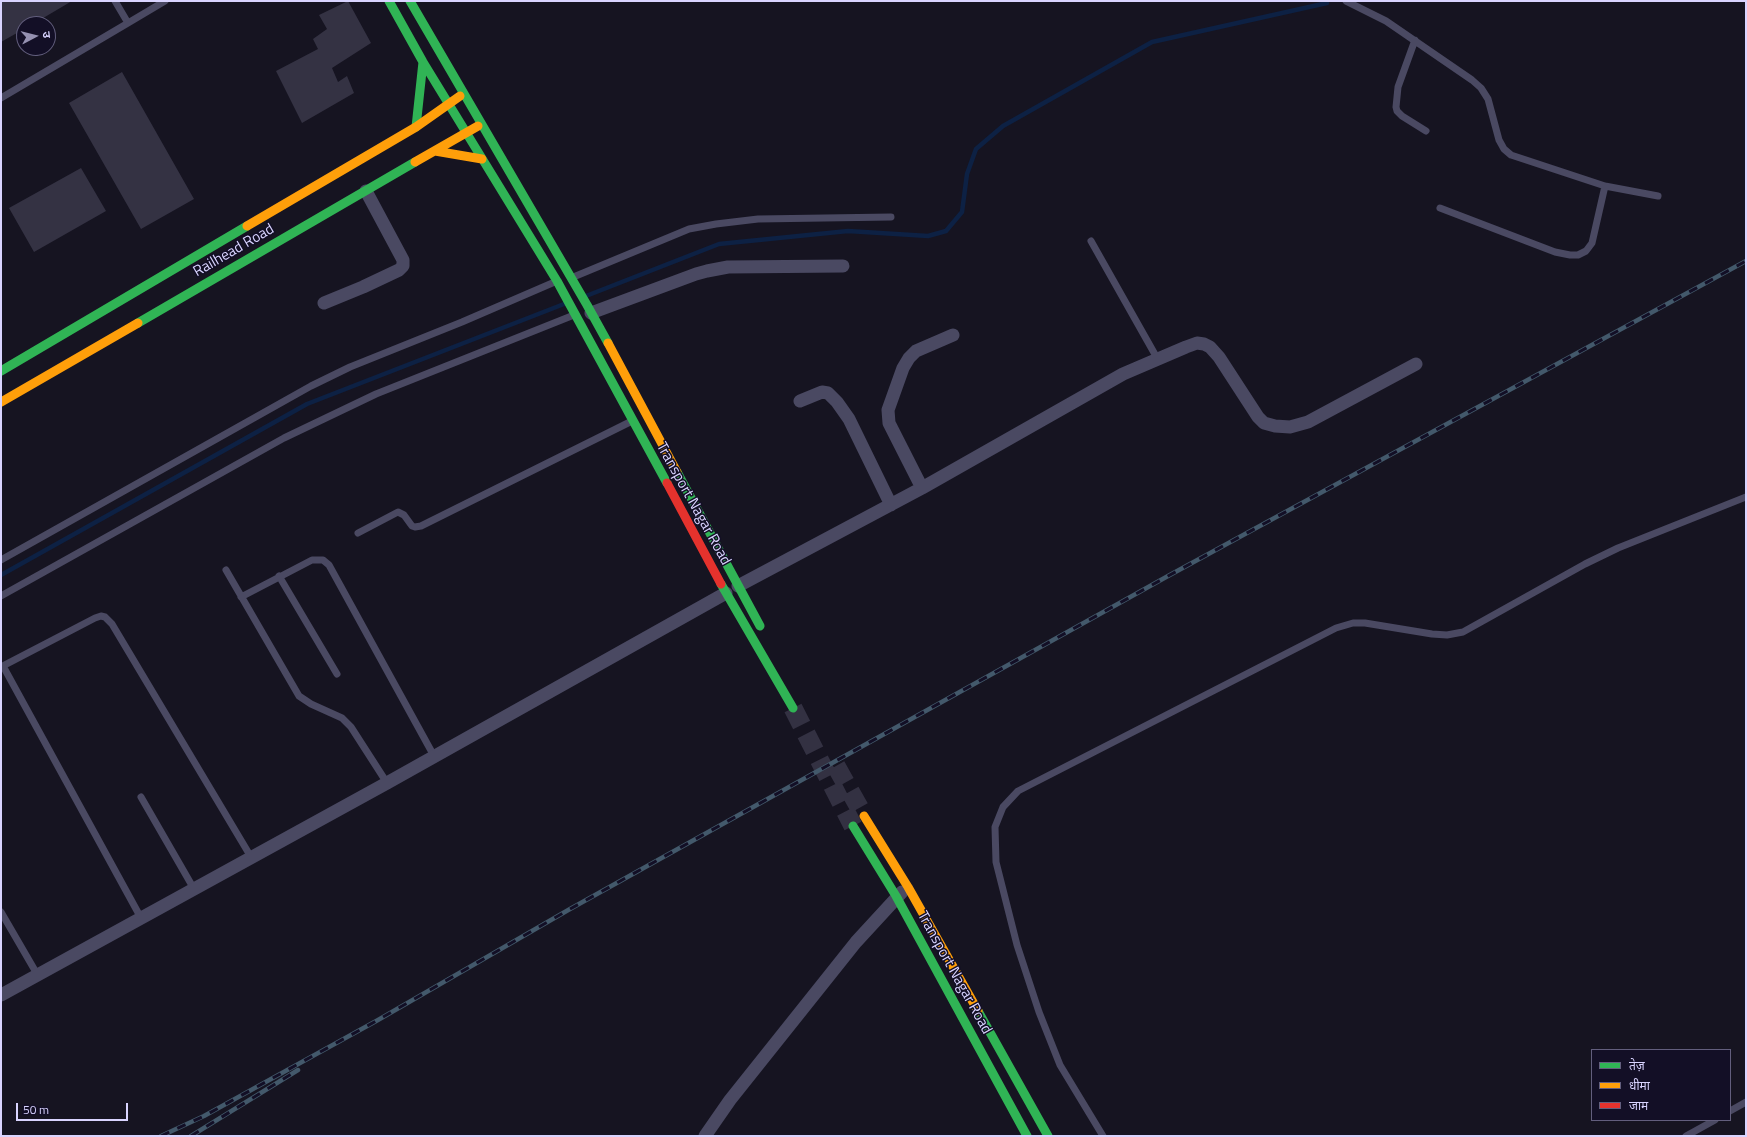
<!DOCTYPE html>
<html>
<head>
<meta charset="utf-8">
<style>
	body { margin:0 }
	#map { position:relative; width:1747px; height:1137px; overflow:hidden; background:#161421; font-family:"Titillium Web","Noto Sans Devanagari",sans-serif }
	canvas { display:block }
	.frame { position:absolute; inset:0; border:2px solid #d9d4ff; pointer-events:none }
	.legend { position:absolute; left:1591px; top:1049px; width:140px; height:72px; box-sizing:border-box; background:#130f26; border:1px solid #625e7d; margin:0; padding:5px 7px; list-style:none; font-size:12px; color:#d9d4ff }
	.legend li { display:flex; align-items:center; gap:8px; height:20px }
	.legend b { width:20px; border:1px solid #625e7d }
	.north { position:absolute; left:16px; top:16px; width:40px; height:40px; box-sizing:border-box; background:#130f26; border:1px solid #625e7d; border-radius:50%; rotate:83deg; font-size:11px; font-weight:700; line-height:16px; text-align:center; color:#d9d4ff }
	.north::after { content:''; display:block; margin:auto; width:14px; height:18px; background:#9591b1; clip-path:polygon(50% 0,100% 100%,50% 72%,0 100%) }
	.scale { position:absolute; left:16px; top:1103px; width:112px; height:18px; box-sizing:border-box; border:2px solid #d9d4ff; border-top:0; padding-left:5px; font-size:12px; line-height:14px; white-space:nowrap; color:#d9d4ff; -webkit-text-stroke:3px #130f26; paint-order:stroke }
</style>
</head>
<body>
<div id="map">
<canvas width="1747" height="1137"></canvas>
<div class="frame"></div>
<ul class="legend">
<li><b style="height:5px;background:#30b455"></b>तेज़</li>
<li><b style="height:5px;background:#ff9f0a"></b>धीमा</li>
<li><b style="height:5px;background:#e5322d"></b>जाम</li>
</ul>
<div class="north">उ</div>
<div class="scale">50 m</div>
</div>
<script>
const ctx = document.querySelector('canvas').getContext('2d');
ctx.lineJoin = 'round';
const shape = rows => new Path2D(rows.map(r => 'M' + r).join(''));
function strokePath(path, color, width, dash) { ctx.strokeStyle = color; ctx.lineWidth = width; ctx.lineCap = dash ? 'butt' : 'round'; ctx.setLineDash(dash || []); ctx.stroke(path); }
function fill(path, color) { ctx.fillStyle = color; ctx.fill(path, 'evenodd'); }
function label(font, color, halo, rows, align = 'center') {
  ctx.font = font + ' "Titillium Web",sans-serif'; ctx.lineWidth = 3; ctx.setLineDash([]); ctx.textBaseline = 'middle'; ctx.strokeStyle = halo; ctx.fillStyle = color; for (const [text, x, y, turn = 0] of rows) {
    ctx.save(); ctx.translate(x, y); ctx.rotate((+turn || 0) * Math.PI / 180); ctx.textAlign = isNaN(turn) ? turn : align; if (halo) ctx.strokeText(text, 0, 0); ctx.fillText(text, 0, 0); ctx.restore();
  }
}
const stream = shape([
	[586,296,719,244,848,231,928,236,946,231,962,212,967,174,976,149,1003,126,1152,42,1327,3],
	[1,575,307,404,564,304]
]);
const building = shape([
	[1,1,72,1,33,24,24,24,24,29,1,42],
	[348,1,371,43,332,68,338,82,347,76,354,93,302,123,276,71,318,49,313,39,327,29,319,15],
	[122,72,194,199,141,229,69,103],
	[81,168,106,211,34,252,9,208]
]);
const secondaryTunnel = shape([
	[793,708,853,826],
	[836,766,864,816]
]);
const lane = shape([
	[115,1,128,23,165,1],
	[1346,1,1386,21,1472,80,1481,88,1488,99,1499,140,1504,149,1511,155,1605,186,1658,196],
	[1415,40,1398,87,1396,107,1397,111,1402,116,1426,131],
	[1,98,128,23],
	[1440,208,1555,252,1570,255,1578,255,1586,251,1592,243,1605,186],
	[1091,241,1157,358],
	[571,278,689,229,716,224,758,219,891,217],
	[358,533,398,512,404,515,412,526,415,527,421,526,632,421],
	[1,560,311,386,350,367,462,322,557,281],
	[226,570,299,696,311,704,342,718,351,727,387,783],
	[279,576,337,674],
	[1,596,284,438,376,394,574,315],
	[241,597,312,560,323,560,329,565,434,756],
	[3,666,141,918],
	[1,667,95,618,101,616,105,617,112,624,251,857],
	[141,797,194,889],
	[1,912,37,974],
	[1730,1111,1746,1102],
	[1103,1136,1060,1065,1039,1012,1017,945,996,862,995,827,1003,807,1018,791,1336,628,1353,623,1365,623,1432,634,1447,635,1463,632,1585,564,1618,548,1746,497],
	[1686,1136,1715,1120]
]);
const street = shape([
	[324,303,363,287,399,270,403,266,403,260,366,191],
	[591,313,696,274,707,271,728,267,843,266],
	[800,401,822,392,828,393,837,402,849,419,891,505],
	[922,488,889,423,888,410,903,368,909,358,916,351,953,335],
	[738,586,922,488,1123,374,1186,347,1197,343,1204,344,1210,347,1219,357,1258,417,1264,423,1275,426,1290,427,1308,422,1416,364],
	[1,995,387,783,726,593],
	[705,1136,730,1100,856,942,902,892]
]);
const fast = shape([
	[389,1,423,62,557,281,667,483],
	[410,1,587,305,608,343],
	[416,127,423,62],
	[138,323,415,162],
	[1,371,247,226],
	[677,472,760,626],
	[721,584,793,708],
	[853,826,896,896,1027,1136],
	[978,1011,1048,1136]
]);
const slow = shape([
	[435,151,482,159],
	[415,162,478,126],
	[247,226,416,127,460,96],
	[608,343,677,472],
	[1,402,138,323],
	[864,816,908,887,978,1011]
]);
const jam = shape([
	[667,483,721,584]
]);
const rail = shape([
	[161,1136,204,1116,378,1020,570,909,1168,576,1746,261],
	[191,1136,298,1070]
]);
const streetNames = [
	["Railhead Road",234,251,-30],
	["Transport Nagar Road",693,504,61],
	["Transport Nagar Road",954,973,61]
];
strokePath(stream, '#0d2144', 4.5);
fill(building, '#343243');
strokePath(secondaryTunnel, '#333142', 19, [19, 10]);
strokePath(lane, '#4a4962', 7);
strokePath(street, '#4a4962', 13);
strokePath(fast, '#30b455', 9);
strokePath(slow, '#ff9f0a', 9);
strokePath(jam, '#e5322d', 9);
strokePath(rail, '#43596b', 4.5);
strokePath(rail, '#130f26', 3, [9]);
label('15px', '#d9d4ff', '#130f26', streetNames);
</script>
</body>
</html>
